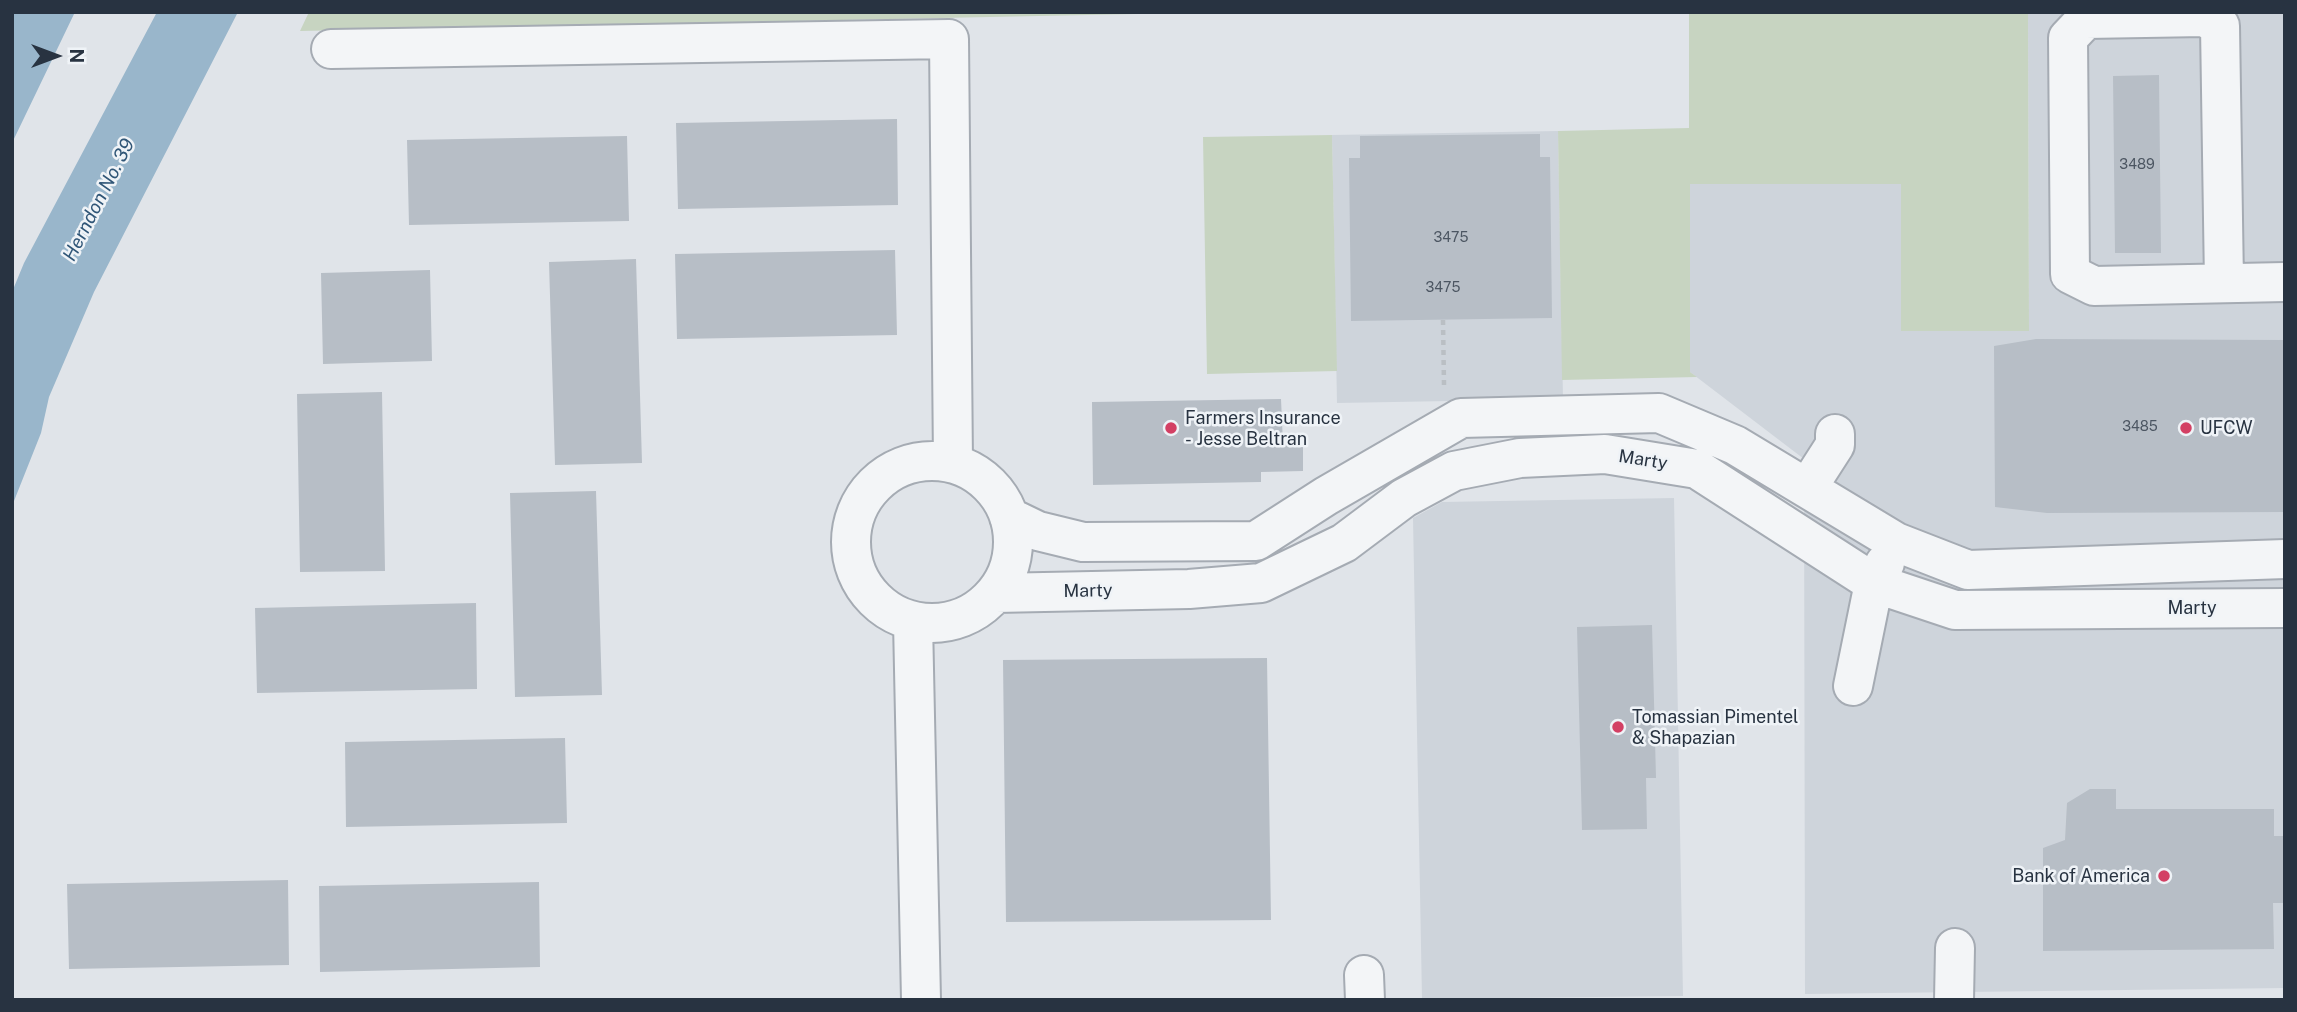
<!DOCTYPE html>
<html>
<head>
<meta charset="utf-8">
<style>
	body { margin:0 }
	#map { position:relative; width:2297px; height:1012px; overflow:hidden; background:#e0e4e9; font-family:"Public Sans",sans-serif }
	canvas { display:block }
	.frame { position:absolute; inset:0; border:14px solid #283341; pointer-events:none }
	.north { position:absolute; left:21px; top:21px; width:70px; height:70px; -webkit-text-stroke:5px #eff3f7; paint-order:stroke; rotate:90deg; font-size:19px; font-weight:700; line-height:28px; text-align:center; color:#283341 }
	.north::after { content:''; display:block; margin:auto; width:24px; height:32px; background:#283341; clip-path:polygon(50% 0,100% 100%,50% 72%,0 100%) }
</style>
</head>
<body>
<div id="map">
<canvas width="2297" height="1012"></canvas>
<div class="frame"></div>
<div class="north">N</div>
</div>
<script>
const ctx = document.querySelector('canvas').getContext('2d');
ctx.lineJoin = 'round';
function fill(path, color) { ctx.fillStyle = color; ctx.fill(path, 'evenodd'); }
const shape = rows => new Path2D(rows.map(r => 'M' + r).join(''));
function strokePath(path, color, width, dash) { ctx.strokeStyle = color; ctx.lineWidth = width; ctx.lineCap = dash ? 'butt' : 'round'; ctx.setLineDash(dash || []); ctx.stroke(path); }
function label(font, color, halo, rows, align = 'center') {
  ctx.font = font + ' "Public Sans",sans-serif'; ctx.lineWidth = 5; ctx.setLineDash([]); ctx.textBaseline = 'middle'; ctx.strokeStyle = halo; ctx.fillStyle = color; for (const [text, x, y, turn = 0] of rows) {
    ctx.save(); ctx.translate(x, y); ctx.rotate((+turn || 0) * Math.PI / 180); ctx.textAlign = isNaN(turn) ? turn : align; if (halo) ctx.strokeText(text, 0, 0); ctx.fillText(text, 0, 0); ctx.restore();
  }
}
const built = shape([
	[2028,12,2285,12,2285,988,1805,994,1804,459,1690,372,1689,184,1901,184,1901,331,2029,331],
	[1558,131,1563,399,1337,403,1332,135],
	[1674,498,1683,996,1422,999,1413,518,1442,502]
]);
const green = shape([
	[309,12,1236,12,300,31],
	[1689,12,2028,12,2029,331,1901,331,1901,184,1690,184,1690,372,1697,377,1562,380,1558,131,1689,128],
	[1332,135,1337,371,1207,374,1203,137]
]);
const water = shape([
	[12,12,75,12,12,143],
	[157,12,238,12,94,292,49,397,41,433,12,506,12,292,24,263]
]);
const building = shape([
	[2159,75,2161,253,2115,253,2113,76],
	[897,119,898,205,678,209,676,123],
	[1540,134,1540,157,1550,157,1552,318,1351,321,1349,158,1360,158,1360,136],
	[627,136,629,221,409,225,407,140],
	[895,250,897,335,677,339,675,254],
	[636,259,642,463,555,465,549,262],
	[430,270,432,361,323,364,321,273],
	[2036,339,2285,340,2285,512,2047,513,1995,507,1994,346],
	[382,392,385,571,300,572,297,394],
	[1281,399,1283,444,1303,443,1303,471,1261,472,1261,482,1093,485,1092,402],
	[596,491,602,695,515,697,510,493],
	[476,603,477,689,257,693,255,608],
	[1652,625,1656,778,1646,778,1647,829,1582,830,1577,627],
	[1267,658,1271,920,1006,922,1003,660],
	[565,738,567,823,346,827,345,742],
	[2090,789,2116,789,2116,809,2274,809,2274,836,2285,836,2285,903,2273,903,2274,949,2043,951,2043,848,2065,840,2067,803],
	[288,880,289,965,69,969,67,884],
	[539,882,540,967,320,972,319,886]
]);
const path = shape([
	[1443,320,1444,385]
]);
const minor = shape([
	[331,49,949,39,953,463],
	[2224,283,2220,26,2204,17,2086,19,2068,38,2070,274,2094,286,2285,282],
	'851 542a81 81 0 1 1 162 0a81 81 0 1 1-162 0Z',
	[1808,487,1835,445,1835,434],
	[1009,517,1038,531,1083,542,1256,541,1326,496,1461,418,1659,413,1735,445,1896,542,1968,570,2285,559],
	[996,593,1189,589,1261,583,1344,543,1404,498,1454,471,1520,458,1605,454,1697,469,1874,583,1955,610,2285,608],
	[913,622,921,1000],
	[1853,686,1874,583,1885,563],
	[1364,975,1365,1000],
	[1954,1000,1955,948]
]);
const markers = [
	[1171,428,7,"#d34064"],
	[2186,428,7,"#d34064"],
	[1618,727,7,"#d34064"],
	[2164,876,7,"#d34064"]
];
const numberNames = [
	["3489",2137,165],
	["3475",1451,238],
	["3475",1443,288],
	["3485",2140,427]
];
const poiNames = [
	["Farmers Insurance",1185,418],
	["- Jesse Beltran",1185,439],
	["UFCW",2200,428],
	["Tomassian Pimentel",1632,717],
	["& Shapazian",1632,738],
	["Bank of America",2150,876,"right"]
];
const streetNames = [
	["Marty",1643,460,9],
	["Marty",1088,591,-1],
	["Marty",2192,608]
];
const waterNames = [
	["Herndon No. 39",99,200,-63]
];
fill(built, '#ced4db');
fill(green, '#c7d4c1');
fill(water, '#99b6cb');
fill(building, '#b7bec6');
strokePath(minor, '#a5abb3', 42);
strokePath(path, '#babfc4', 4.5, [5, 5]);
strokePath(minor, '#f3f5f7', 38);
for (const [x, y, r, color] of markers) { const dot = new Path2D(); dot.arc(x, y, r, 0, 2 * Math.PI); ctx.fillStyle = color; ctx.fill(dot); strokePath(dot, '#eff3f7', 2.5); }
label('14px', '#4c5662', null, numberNames);
label('18px', '#283341', '#eff3f7', poiNames, 'left');
label('18px', '#283341', '#eff3f7', streetNames);
label('italic 19px', '#305677', '#eff3f7', waterNames);
</script>
</body>
</html>
